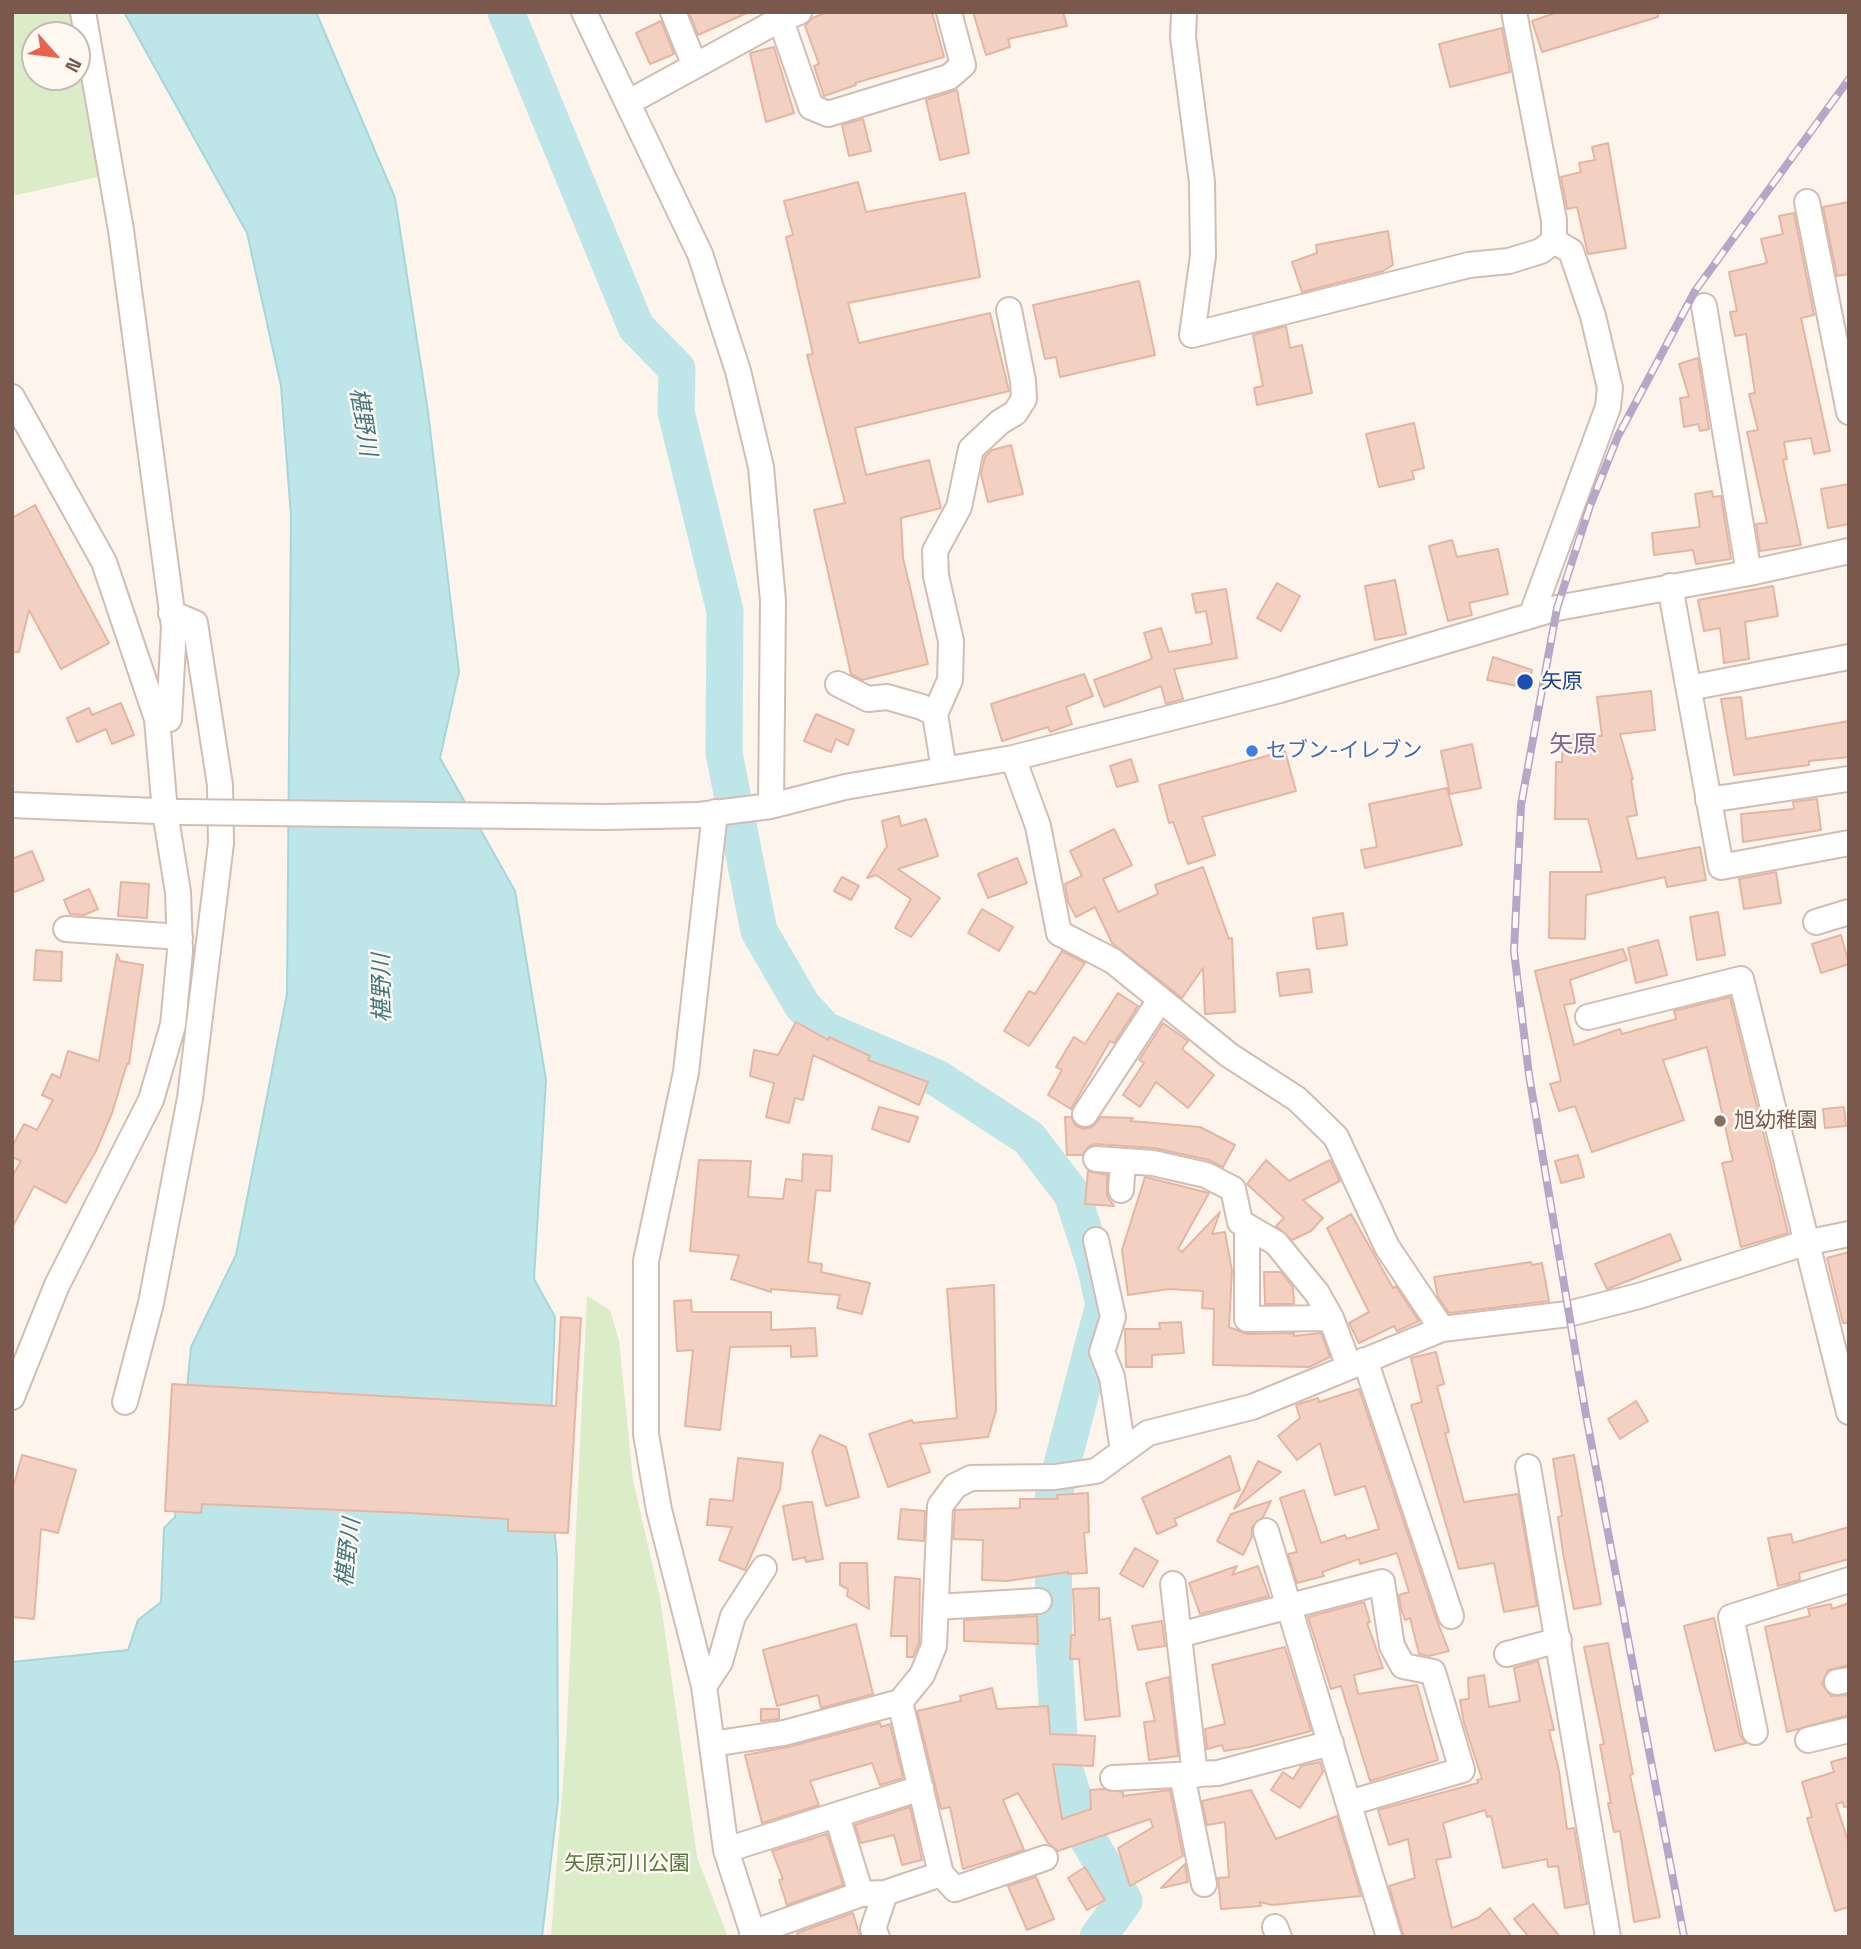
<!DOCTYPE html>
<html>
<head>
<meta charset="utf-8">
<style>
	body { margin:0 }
	#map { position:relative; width:1861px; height:1949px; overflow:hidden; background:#fdf4eb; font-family:"Space Grotesk",sans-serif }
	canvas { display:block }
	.frame { position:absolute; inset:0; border:14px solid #7a584c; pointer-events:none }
	.north { position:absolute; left:21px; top:21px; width:70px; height:70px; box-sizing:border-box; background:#fff9f2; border:2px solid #cab9b0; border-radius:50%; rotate:118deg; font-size:19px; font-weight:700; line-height:28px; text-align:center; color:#7a584c }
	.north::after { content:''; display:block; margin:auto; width:24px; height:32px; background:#e8624f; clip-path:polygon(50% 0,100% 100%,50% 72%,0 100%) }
</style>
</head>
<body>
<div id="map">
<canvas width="1861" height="1949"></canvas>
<div class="frame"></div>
<div class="north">N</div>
</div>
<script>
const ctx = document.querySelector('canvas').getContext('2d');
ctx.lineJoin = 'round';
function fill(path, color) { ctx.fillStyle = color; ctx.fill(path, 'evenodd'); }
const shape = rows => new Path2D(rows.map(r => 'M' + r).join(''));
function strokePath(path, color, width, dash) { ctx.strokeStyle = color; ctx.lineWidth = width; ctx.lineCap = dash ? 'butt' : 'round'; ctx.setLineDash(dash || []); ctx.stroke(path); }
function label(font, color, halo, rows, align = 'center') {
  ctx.font = font + ' "Space Grotesk","Noto Sans JP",sans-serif'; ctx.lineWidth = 5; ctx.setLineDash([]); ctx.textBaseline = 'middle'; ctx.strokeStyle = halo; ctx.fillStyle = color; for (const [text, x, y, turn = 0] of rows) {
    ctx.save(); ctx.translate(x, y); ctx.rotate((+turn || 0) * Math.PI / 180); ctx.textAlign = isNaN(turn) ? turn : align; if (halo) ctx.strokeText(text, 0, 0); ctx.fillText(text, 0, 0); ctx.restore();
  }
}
const green = shape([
	[12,12,76,12,107,175,12,196],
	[35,35,77,35,77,77,35,77],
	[587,1296,610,1310,619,1341,633,1480,660,1598,697,1857,728,1937,551,1937,566,1743]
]);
const water = shape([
	[124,12,316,12,395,198,428,412,459,672,440,758,515,891,546,1080,534,1279,555,1317,549,1473,557,1557,558,1800,542,1937,12,1937,12,1662,128,1650,138,1620,161,1602,164,1528,175,1517,191,1347,236,1255,287,994,291,516,281,386,247,233,124,12]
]);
const river = shape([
	[506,12,636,327,677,369,676,412,725,611,724,753,759,931,802,1005,825,1030,937,1078,1029,1138,1072,1194,1095,1265,1104,1304,1053,1499,1054,1650,1060,1754,1084,1832,1124,1901,1098,1937]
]);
const building = shape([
	[689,12,749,12,698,35,689,12],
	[828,12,932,12,944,57,855,83,856,85,824,96,814,66,819,64,805,26,812,18,828,12],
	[973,12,1063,12,1067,26,1008,39,1010,47,986,55,973,12],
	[1558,12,1658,12,1658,17,1542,52,1532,21,1558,12],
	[661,21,674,54,650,64,636,33,661,21],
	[1502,28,1510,72,1450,87,1439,44,1502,28],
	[774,47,794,113,766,122,750,53,774,47],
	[957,90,969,153,940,160,926,100,957,90],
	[863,119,871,151,849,156,842,125,863,119],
	[1608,143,1626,248,1588,254,1577,207,1567,209,1561,177,1581,172,1579,163,1595,160,1592,147,1608,143],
	[858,182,866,212,965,193,980,277,848,303,859,343,990,313,1009,391,855,428,866,475,929,460,941,508,901,518,903,558,928,664,862,680,851,674,814,510,845,503,807,355,813,354,786,237,793,235,784,201,858,182],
	[1849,202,1849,274,1837,276,1823,207,1849,202],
	[1794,213,1814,315,1801,318,1830,451,1814,454,1811,438,1784,442,1787,459,1783,460,1801,545,1760,551,1756,524,1767,523,1747,432,1758,430,1749,394,1755,393,1746,334,1735,336,1730,312,1737,311,1729,272,1767,263,1761,239,1783,234,1779,216,1794,213],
	[1388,231,1393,265,1383,271,1302,292,1292,262,1317,253,1316,245,1388,231],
	[1139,281,1155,355,1060,377,1056,357,1045,359,1033,305,1139,281],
	[1286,326,1290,348,1302,345,1312,393,1257,405,1254,388,1263,386,1253,335,1286,326],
	[1698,358,1709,429,1700,431,1698,424,1684,427,1680,398,1689,397,1679,364,1698,358],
	[1414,423,1424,468,1412,471,1414,479,1379,487,1366,434,1414,423],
	[1011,445,1023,494,988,502,981,474,985,457,992,450,1011,445],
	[1849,484,1849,524,1828,528,1821,489,1849,484],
	[1712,491,1713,497,1721,496,1731,559,1696,564,1693,550,1654,555,1652,533,1700,527,1695,494,1712,491],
	[35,505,109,643,61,669,29,610,19,652,12,652,12,518,35,505],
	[1452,540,1457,557,1498,549,1508,594,1469,603,1472,615,1448,621,1429,546,1452,540],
	[1395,580,1406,634,1375,640,1365,586,1395,580],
	[1277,583,1300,596,1281,631,1257,618,1277,583],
	[1773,586,1778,616,1745,622,1749,659,1724,663,1720,628,1704,631,1698,600,1773,586],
	[1226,589,1237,658,1174,669,1183,699,1166,704,1161,686,1104,707,1094,680,1152,659,1144,633,1161,628,1169,652,1212,644,1206,611,1196,613,1192,594,1226,589],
	[1493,657,1532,670,1528,688,1487,680,1493,657],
	[1084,674,1093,696,1066,707,1072,724,1050,732,1048,727,1002,741,991,704,1084,674],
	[1651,691,1655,730,1620,734,1633,779,1631,779,1637,815,1627,817,1637,859,1700,847,1706,880,1667,887,1665,877,1586,895,1585,939,1549,938,1550,872,1602,872,1588,819,1555,819,1556,762,1562,762,1563,734,1602,736,1597,697,1651,691],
	[1741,697,1746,739,1849,721,1849,757,1809,761,1809,765,1734,775,1721,699,1741,697],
	[121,703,134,735,112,744,106,729,77,742,67,718,89,708,92,715,121,703],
	[816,714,854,730,848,745,836,739,831,752,804,741,816,714],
	[1472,744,1481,788,1450,794,1441,751,1472,744],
	[1285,751,1296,791,1202,817,1215,855,1188,864,1173,822,1169,823,1159,785,1285,751],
	[1131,759,1138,781,1117,787,1110,766,1131,759],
	[1447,788,1462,845,1365,868,1361,850,1377,847,1369,804,1447,788],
	[1817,799,1821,830,1743,842,1741,814,1794,809,1793,802,1817,799],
	[899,816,901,826,926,819,938,856,898,869,940,898,911,937,895,928,911,899,876,875,867,878,887,846,882,821,899,816],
	[1114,829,1132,865,1103,879,1118,912,1158,894,1155,885,1203,867,1229,939,1232,938,1235,1012,1205,1014,1203,968,1182,998,1112,943,1095,907,1076,917,1068,902,1065,884,1082,876,1070,851,1114,829],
	[32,851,44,880,12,893,12,859,32,851],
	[1017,858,1027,883,988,898,978,874,1017,858],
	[1776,872,1781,903,1744,909,1739,879,1776,872],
	[842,877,859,886,851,900,834,891,842,877],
	[121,882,149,884,147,918,118,916,121,882],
	[89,889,98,909,84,915,70,914,64,900,89,889],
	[982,909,1013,927,999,951,968,933,982,909],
	[1718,912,1725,955,1697,960,1690,917,1718,912],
	[1343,913,1347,945,1317,949,1313,918,1343,913],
	[1841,935,1849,964,1821,973,1812,944,1841,935],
	[1658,940,1667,975,1636,983,1628,948,1658,940],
	[1623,949,1627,960,1570,980,1575,1003,1564,1005,1574,1045,1620,1029,1622,1034,1676,1019,1674,1011,1730,997,1788,1233,1741,1247,1722,1163,1733,1161,1707,1047,1663,1060,1684,1120,1592,1152,1575,1106,1559,1111,1550,1084,1561,1081,1535,971,1623,949],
	[36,950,62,952,61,981,34,980,36,950],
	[1062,951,1085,963,1029,1046,1004,1031,1029,991,1035,994,1062,951],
	[117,954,120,961,143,965,129,1064,127,1064,112,1113,96,1151,66,1203,34,1186,12,1228,12,1177,21,1161,12,1157,12,1147,24,1124,37,1130,53,1100,42,1095,52,1074,60,1078,68,1051,99,1061,117,954],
	[1309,969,1312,992,1280,996,1277,973,1309,969],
	[1118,993,1138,1006,1114,1043,1110,1041,1071,1109,1048,1095,1062,1070,1056,1067,1074,1037,1085,1044,1118,993],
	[796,1022,828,1040,829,1037,870,1056,868,1060,928,1082,919,1105,813,1055,803,1100,795,1098,789,1123,766,1117,774,1083,750,1076,754,1050,778,1055,796,1022],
	[1163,1023,1188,1041,1182,1049,1214,1075,1188,1108,1156,1082,1140,1107,1123,1095,1144,1063,1139,1060,1163,1023],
	[879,1107,918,1117,909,1142,872,1129,879,1107],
	[1844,1107,1846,1126,1825,1128,1823,1109,1844,1107],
	[1065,1117,1071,1117,1076,1126,1083,1129,1092,1127,1101,1117,1133,1118,1130,1121,1200,1127,1235,1145,1223,1167,1209,1160,1154,1148,1096,1144,1089,1146,1082,1155,1067,1155,1065,1117],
	[803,1154,832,1156,830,1191,816,1190,808,1262,822,1264,821,1272,870,1283,862,1314,837,1308,840,1295,771,1289,771,1292,731,1279,739,1255,690,1251,699,1160,751,1161,748,1197,783,1199,786,1179,802,1181,803,1154],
	[1578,1155,1584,1177,1561,1183,1555,1161,1578,1155],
	[1266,1160,1289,1181,1330,1160,1340,1181,1303,1200,1323,1218,1311,1231,1292,1240,1276,1226,1284,1218,1247,1184,1266,1160],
	[1088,1171,1107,1175,1107,1196,1114,1206,1085,1204,1088,1171],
	[1145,1177,1209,1193,1178,1249,1182,1252,1220,1212,1212,1234,1225,1232,1232,1271,1229,1327,1247,1334,1294,1333,1294,1336,1321,1333,1330,1357,1309,1367,1213,1365,1214,1309,1202,1308,1203,1291,1169,1289,1128,1295,1122,1250,1145,1177],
	[1351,1214,1393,1288,1396,1286,1419,1321,1397,1331,1394,1326,1359,1343,1349,1323,1369,1312,1327,1228,1351,1214],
	[1670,1234,1681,1260,1607,1289,1595,1264,1670,1234],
	[1849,1252,1849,1323,1843,1323,1827,1258,1849,1252],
	[1531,1262,1532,1265,1542,1263,1549,1301,1449,1313,1438,1297,1434,1277,1531,1262],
	[1264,1272,1281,1272,1293,1287,1294,1304,1265,1304,1264,1272],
	[994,1285,996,1411,988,1437,920,1444,930,1472,888,1487,869,1434,912,1420,913,1423,957,1418,947,1289,994,1285],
	[691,1300,692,1312,771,1312,771,1330,815,1328,817,1356,791,1357,791,1346,730,1347,720,1430,685,1426,693,1350,677,1351,674,1301,691,1300],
	[561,1317,581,1318,568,1533,508,1531,508,1519,410,1513,202,1504,201,1513,165,1511,172,1384,556,1406,561,1317],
	[1181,1322,1184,1353,1152,1355,1152,1367,1126,1367,1125,1329,1160,1329,1159,1323,1181,1322],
	[1436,1352,1444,1384,1437,1386,1449,1432,1445,1433,1464,1502,1518,1494,1537,1606,1504,1612,1494,1563,1459,1569,1411,1405,1422,1402,1411,1358,1436,1352],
	[1359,1389,1437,1621,1449,1651,1429,1656,1419,1654,1410,1618,1405,1620,1401,1609,1399,1595,1409,1592,1397,1553,1360,1564,1359,1559,1322,1572,1324,1576,1297,1583,1288,1554,1297,1552,1280,1498,1304,1490,1321,1543,1345,1535,1347,1539,1379,1529,1365,1486,1335,1495,1320,1443,1297,1460,1278,1436,1300,1418,1296,1405,1318,1398,1319,1402,1359,1389],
	[1636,1401,1648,1421,1620,1439,1608,1419,1636,1401],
	[820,1435,846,1447,859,1497,826,1506,812,1451,820,1435],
	[22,1455,76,1470,58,1533,41,1529,34,1619,12,1617,12,1491,22,1455],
	[1574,1455,1601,1604,1574,1609,1563,1553,1558,1517,1562,1516,1553,1459,1574,1455],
	[1230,1456,1240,1490,1174,1519,1177,1525,1157,1534,1142,1498,1230,1456],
	[738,1458,783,1463,780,1489,745,1570,719,1560,732,1527,707,1525,710,1499,733,1501,738,1458],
	[1258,1461,1281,1472,1234,1509,1245,1488,1258,1461],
	[1088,1493,1089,1532,1084,1533,1087,1573,1068,1574,1068,1572,1007,1581,982,1580,983,1540,953,1539,955,1510,1020,1508,1020,1499,1058,1499,1057,1495,1088,1493],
	[1271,1501,1263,1517,1252,1527,1252,1537,1243,1555,1217,1541,1231,1514,1271,1501],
	[805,1502,812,1502,823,1559,806,1562,805,1557,793,1560,783,1506,805,1502],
	[901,1509,925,1511,924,1541,898,1539,901,1509],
	[1849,1527,1849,1559,1799,1573,1800,1580,1778,1586,1768,1538,1791,1534,1793,1543,1849,1527],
	[1135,1548,1158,1561,1143,1587,1120,1574,1135,1548],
	[840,1563,867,1563,869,1609,847,1596,848,1589,840,1585,840,1563],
	[1237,1566,1232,1575,1258,1566,1269,1596,1200,1614,1189,1583,1237,1566],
	[895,1577,920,1579,919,1643,913,1657,907,1657,907,1636,891,1636,895,1577],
	[1099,1588,1099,1620,1110,1618,1120,1716,1085,1720,1079,1659,1070,1659,1071,1635,1075,1635,1073,1589,1099,1588],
	[1364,1602,1370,1622,1367,1623,1383,1668,1354,1675,1358,1694,1417,1685,1438,1760,1370,1781,1341,1686,1331,1689,1308,1617,1364,1602],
	[1849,1603,1849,1665,1828,1670,1822,1684,1831,1696,1849,1695,1849,1715,1787,1732,1765,1627,1810,1616,1808,1609,1831,1604,1832,1609,1849,1603],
	[1037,1616,1038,1644,964,1641,964,1620,1037,1616],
	[1714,1618,1740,1735,1746,1743,1715,1751,1684,1626,1714,1618],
	[1162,1621,1165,1646,1138,1650,1132,1626,1162,1621],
	[856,1624,873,1694,821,1708,818,1695,777,1706,763,1650,856,1624],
	[1608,1643,1633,1774,1630,1775,1660,1917,1634,1922,1620,1831,1614,1832,1608,1803,1611,1803,1600,1745,1604,1744,1584,1647,1608,1643],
	[1285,1647,1311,1731,1250,1747,1224,1751,1222,1745,1207,1749,1205,1729,1225,1724,1212,1665,1285,1647],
	[1538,1661,1554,1730,1549,1730,1559,1771,1567,1829,1574,1828,1587,1904,1565,1908,1558,1866,1548,1867,1547,1859,1503,1868,1491,1816,1487,1817,1485,1810,1443,1823,1451,1857,1436,1860,1452,1928,1478,1918,1490,1908,1512,1937,1404,1937,1389,1886,1415,1878,1408,1839,1389,1845,1378,1810,1478,1783,1477,1780,1482,1779,1464,1723,1460,1700,1469,1699,1468,1678,1484,1675,1489,1707,1520,1701,1514,1668,1538,1661],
	[1169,1677,1178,1756,1149,1760,1144,1722,1155,1721,1146,1683,1169,1677],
	[992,1688,997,1709,1048,1706,1050,1734,1095,1736,1093,1766,1053,1764,1062,1819,1091,1809,1090,1790,1103,1789,1123,1792,1123,1796,1170,1790,1183,1856,1130,1886,1118,1848,1153,1827,1150,1819,1058,1851,1048,1843,1018,1793,1003,1800,1024,1850,963,1869,950,1807,941,1809,917,1711,961,1701,960,1696,992,1688],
	[761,1709,779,1709,779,1719,761,1721,761,1709],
	[880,1723,881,1727,890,1724,903,1778,880,1785,872,1763,810,1781,819,1805,762,1823,745,1755,788,1747,880,1723],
	[1849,1757,1849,1806,1844,1807,1843,1802,1836,1804,1849,1844,1849,1907,1835,1911,1807,1818,1812,1817,1802,1782,1834,1772,1831,1762,1849,1757],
	[1320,1762,1323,1772,1300,1808,1271,1790,1283,1772,1293,1779,1301,1766,1320,1762],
	[1251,1790,1276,1839,1337,1816,1361,1896,1272,1905,1260,1902,1261,1906,1221,1909,1218,1878,1229,1877,1225,1822,1207,1825,1202,1801,1251,1790],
	[910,1807,922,1860,902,1865,894,1835,861,1843,855,1825,910,1807],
	[827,1834,843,1885,787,1905,779,1880,783,1879,772,1851,827,1834],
	[1185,1864,1188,1882,1161,1888,1185,1864],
	[1085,1867,1105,1900,1087,1910,1068,1878,1085,1867],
	[1036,1877,1054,1919,1027,1930,1008,1886,1036,1877],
	[1533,1904,1560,1937,1529,1937,1514,1919,1533,1904],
	[853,1913,860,1937,798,1937,797,1933,853,1913]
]);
const minor = shape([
	[83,12,121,230,174,627,169,719,157,719],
	[584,12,700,254,738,371,761,467,773,601,771,806],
	[673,12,695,66],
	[778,12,811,107,828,114,949,77,963,65,949,12],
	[1184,12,1183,37,1202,182,1203,256,1192,335,1469,265,1509,261,1541,251,1554,241,1571,251,1593,316,1610,388,1608,407,1532,614],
	[1514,12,1554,220,1554,241],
	[629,102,779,20,799,12],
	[1807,202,1849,412],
	[1704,306,1749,573],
	[12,397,104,562,157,719,165,812,178,892,180,951,173,1025,151,1100,57,1285,12,1397],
	[1670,586,1721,867,1849,843],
	[838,684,868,699,887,697,922,707,935,714],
	[1689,688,1849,657],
	[1013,758,1038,826,1059,933,1113,961,1229,1055,1297,1099,1336,1137,1387,1247,1442,1329],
	[944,770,935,714,950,680,951,641,936,576,935,551,959,507,971,449,1000,422,1015,413,1024,399,1023,381,1009,310],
	[1708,800,1848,779],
	[12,805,181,812],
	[715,812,686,1072,646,1261,646,1434,659,1510,704,1686,726,1850,754,1937],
	[699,815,771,806,845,787,1013,758,1280,690,1557,608,1749,573,1849,551],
	[1816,922,1849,912],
	[66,929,180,937],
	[1588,1017,1741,979,1849,1412],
	[1085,1114,1160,1000],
	[1096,1159,1153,1163,1206,1175,1233,1189,1240,1222,1276,1243,1317,1293,1331,1318,1349,1366],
	[1121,1190,1123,1161],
	[1247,1226,1247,1319,1331,1318],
	[1096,1240,1113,1317,1102,1352,1112,1377,1123,1451],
	[1365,1360,1451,1616],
	[125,1402,151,1303,190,1098,221,843,220,785,195,623,171,613],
	[1528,1467,1608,1937],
	[1266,1531,1389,1937],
	[1173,1584,1195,1775],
	[936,1607,1039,1601],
	[1179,1635,1382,1582,1392,1646,1403,1666,1433,1672,1462,1770,1349,1803],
	[1507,1654,1559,1640],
	[1837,1682,1849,1680],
	[704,1686,720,1662,733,1616,764,1568],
	[1755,1732,1731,1617,1849,1580],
	[1808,1740,1849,1730],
	[712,1744,784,1733,900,1702,922,1675,934,1646,940,1506,955,1486,971,1478,1055,1477,1096,1471,1148,1433,1252,1407,1442,1329,1568,1314,1639,1296,1805,1243,1849,1234],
	[1182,1775,1204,1884],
	[1113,1778,1218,1773,1331,1743],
	[837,1816,861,1894],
	[726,1850,921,1788],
	[941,1874,955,1889,1045,1858],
	[1275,1927,1279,1937],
	[752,1933,861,1894,885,1893,941,1874,900,1702],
	[877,1937,873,1929,885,1893]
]);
const rail = shape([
	[1684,1937,1586,1415,1529,1075,1514,951,1521,805,1557,608,1590,506,1618,436,1695,291,1849,79]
]);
const minorBridge = shape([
	[181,812,605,817,699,815]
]);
const markers = [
	[1525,682,9,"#1a4fb4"],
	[1252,751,7,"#3f7fe0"],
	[1720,1121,7,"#8d6e63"]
];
const transitNames = [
	["矢原",1541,682]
];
const shopNames = [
	["セブン-イレブン",1266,751]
];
const educationNames = [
	["旭幼稚園",1734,1121]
];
const parkNames = [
	["矢原河川公園",627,1864]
];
const waterNames = [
	["椹野川",362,422,81],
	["椹野川",383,988,-91],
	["椹野川",349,1553,-83]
];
const quarterNames = [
	["矢原",1573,745]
];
fill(green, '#daecc8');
fill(water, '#bee6e8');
strokePath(water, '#a4d7da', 2);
strokePath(river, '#bee6e8', 37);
fill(building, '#f3d1c2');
strokePath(building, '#e6b5a2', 2);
strokePath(minor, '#d3bdb2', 28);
strokePath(minor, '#fff', 24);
strokePath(rail, '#b6a7c9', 8);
strokePath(rail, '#fff9f2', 5, [16]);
strokePath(minorBridge, '#d3bdb2', 28, []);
strokePath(minorBridge, '#fff', 24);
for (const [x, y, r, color] of markers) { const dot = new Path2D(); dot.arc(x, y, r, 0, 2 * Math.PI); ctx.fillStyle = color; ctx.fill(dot); strokePath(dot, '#fff9f2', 2.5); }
label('21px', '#164399', '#fff9f2', transitNames, 'left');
label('21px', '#366cbe', '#fff9f2', shopNames, 'left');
label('21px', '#785e54', '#fff9f2', educationNames, 'left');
label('21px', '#577a41', '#fff9f2', parkNames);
label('italic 23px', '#3f7a7e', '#fff9f2', waterNames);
label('24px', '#806595', '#fff9f2', quarterNames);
</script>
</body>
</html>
